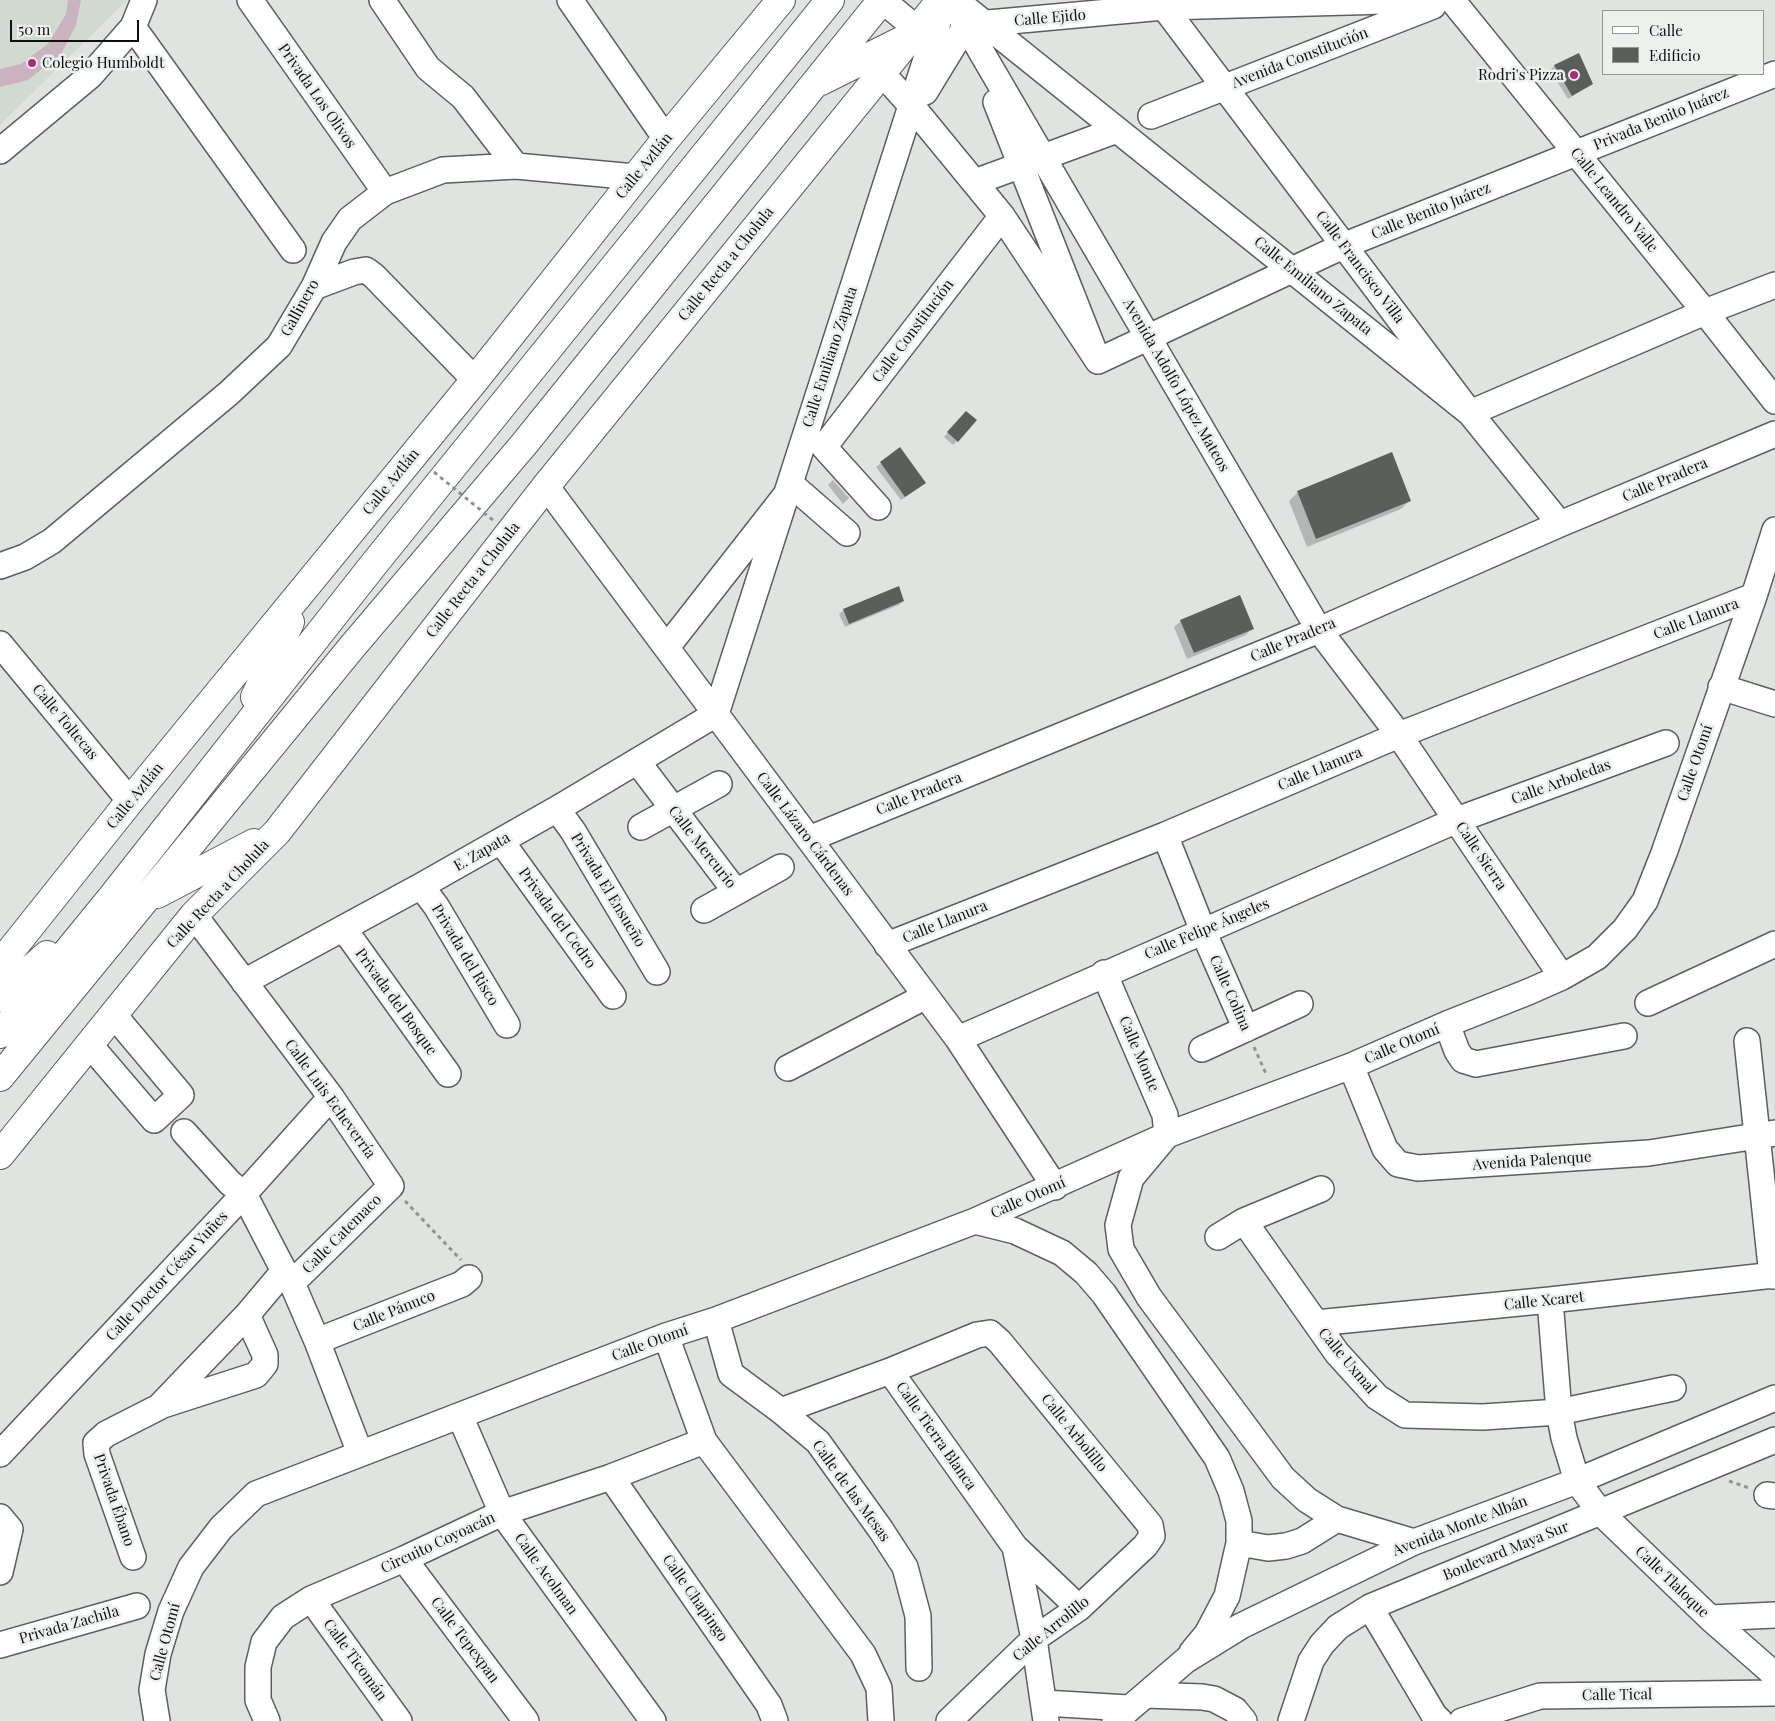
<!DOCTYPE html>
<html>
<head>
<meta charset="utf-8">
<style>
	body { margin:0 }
	#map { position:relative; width:1775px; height:1721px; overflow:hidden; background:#e0e4e1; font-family:"Playfair Display",serif }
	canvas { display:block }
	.legend { position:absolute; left:1602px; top:10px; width:162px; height:65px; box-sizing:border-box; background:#edf1ee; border:1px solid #949794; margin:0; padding:6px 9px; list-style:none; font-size:15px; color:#0e0f0e }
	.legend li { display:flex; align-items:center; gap:10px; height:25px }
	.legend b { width:25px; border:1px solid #949794 }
	.scale { position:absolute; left:10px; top:20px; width:129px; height:22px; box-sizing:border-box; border:2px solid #0e0f0e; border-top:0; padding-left:6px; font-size:15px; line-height:18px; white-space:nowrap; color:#0e0f0e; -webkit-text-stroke:4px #edf1ee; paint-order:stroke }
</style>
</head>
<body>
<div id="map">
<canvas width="1775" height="1721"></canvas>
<ul class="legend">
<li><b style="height:6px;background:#fff"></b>Calle</li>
<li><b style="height:14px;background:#5b5e5b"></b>Edificio</li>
</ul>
<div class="scale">50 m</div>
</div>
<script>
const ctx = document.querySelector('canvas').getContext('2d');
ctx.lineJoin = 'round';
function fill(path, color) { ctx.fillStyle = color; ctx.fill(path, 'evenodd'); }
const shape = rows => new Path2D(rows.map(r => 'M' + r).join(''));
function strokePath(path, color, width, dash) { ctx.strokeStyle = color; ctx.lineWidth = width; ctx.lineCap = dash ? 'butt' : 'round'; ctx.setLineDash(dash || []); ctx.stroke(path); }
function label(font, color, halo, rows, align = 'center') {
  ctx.font = font + ' "Playfair Display",serif'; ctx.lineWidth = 5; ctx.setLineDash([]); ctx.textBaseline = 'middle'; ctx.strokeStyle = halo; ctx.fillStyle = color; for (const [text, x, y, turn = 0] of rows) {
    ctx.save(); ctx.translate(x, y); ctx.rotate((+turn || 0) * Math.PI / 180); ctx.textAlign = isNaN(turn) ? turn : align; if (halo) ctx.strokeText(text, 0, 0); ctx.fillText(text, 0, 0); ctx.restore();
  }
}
const built = shape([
	[0,0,127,0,0,125]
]);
const green = shape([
	[68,0,81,0,76,25,61,54,28,80,0,87,0,69,21,64,48,44,66,14]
]);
const shadow = shape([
	[1578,55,1591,84,1568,99,1550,70,1554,66],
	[962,416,957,441,953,445,944,437],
	[900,449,920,487,901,500,876,467],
	[833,480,849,498,843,504,828,485],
	[1298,492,1410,500,1401,509,1307,547,1289,501],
	[903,601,899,605,845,627,839,614,844,610],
	[1181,621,1252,628,1246,635,1187,659,1174,627]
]);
const building = shape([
	[1579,53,1593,84,1572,96,1554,65],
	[966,411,977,420,958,442,947,432],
	[900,447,926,483,905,497,880,462],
	[1392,452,1411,501,1316,539,1297,491],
	[899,586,904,601,849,624,843,609],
	[1240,595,1254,629,1194,653,1180,620]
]);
const path = shape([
	[1254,1047,1267,1076],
	[405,1201,461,1260],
	[1729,1481,1749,1488]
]);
const minor = shape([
	[250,0,385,192],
	[382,0,428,68,463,97,516,166],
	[570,0,666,139],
	[882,0,917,29,937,28],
	[951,0,1319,630,1399,735,1562,977],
	[1452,0,1705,312,1775,401],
	[959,3,1470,413,1705,312,1775,285],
	[1164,7,1470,413,1560,524],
	[977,24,1164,7,1423,0],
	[133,27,293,250],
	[881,72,915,110,1002,216,1098,361,996,102],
	[925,92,966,25],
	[1151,116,1433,6],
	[0,151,90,76,133,27,144,0],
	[975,182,1117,130],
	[314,287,354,272,366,270,374,276,475,380],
	[1098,361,1345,245,1775,74],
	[546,486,958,1039,1055,1187],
	[878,507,824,447,1002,216],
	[0,566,25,557,52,541,229,393,279,346,314,287,334,242,350,219,385,192,443,170,516,166,635,177],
	[0,644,130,801],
	[667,647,793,486,847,533],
	[1721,687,1775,704],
	[637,761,736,892],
	[557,809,573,831,657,972],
	[641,827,719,784],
	[1165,835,1203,931,1246,1029],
	[809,839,1319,630,1560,524,1775,434],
	[501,841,613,996],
	[421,886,436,906,507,1025],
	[704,910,781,867],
	[194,915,331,1097,391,1186,292,1283],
	[344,929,448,1074],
	[887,945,1165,835,1399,735,1754,596],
	[1104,973,1165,1115,1167,1135,1131,1178,1118,1225,1121,1249,1149,1297,1283,1478,1307,1500,1337,1519,1414,1542],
	[244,982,421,886,557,809,716,714,945,0],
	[1648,1003,1775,944],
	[1447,1024,1457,1051,1463,1060,1476,1064,1624,1036],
	[958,1039,1457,820,1666,743],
	[1747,1041,1772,1276],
	[89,1044,154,1120,181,1095,113,1014],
	[1202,1049,1300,1004],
	[1351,1066,1385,1149,1398,1164,1418,1168,1649,1153,1775,1133],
	[788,1068,926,996],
	[184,1132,230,1183,244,1194,284,1271,292,1283,317,1341,360,1453],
	[975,1221,1015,1231,1062,1253,1086,1273,1104,1294,1217,1458,1231,1491,1239,1521,1239,1543,1227,1596,1207,1634,1192,1652],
	[1244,1221,1337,1353,1377,1397,1405,1415,1483,1417,1559,1412,1673,1388],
	[1218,1237,1244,1221,1321,1189],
	[1550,1300,1559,1412,1564,1438,1577,1481,1600,1512,1710,1618,1775,1675],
	[716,1320,731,1374,781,1411,818,1442,881,1530,905,1567,918,1616,919,1668],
	[1316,1323,1550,1300,1775,1275],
	[666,1336,704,1441,863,1654,879,1688,881,1721],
	[317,1341,462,1284,469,1278],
	[890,1371,1015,1547,1034,1639,1046,1721],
	[163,1405,256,1375,265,1364,265,1355,247,1315],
	[781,1411,890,1371,977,1335,990,1333,1000,1342,1150,1525,1152,1536,1145,1546,1079,1608,1034,1639,949,1721],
	[460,1416,502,1513,653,1721],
	[0,1454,244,1194,331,1097],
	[611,1477,769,1705,775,1721],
	[1767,1495,1775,1496],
	[0,1517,10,1529,0,1572],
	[1239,1543,1268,1548,1286,1546,1302,1541,1337,1519],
	[1015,1547,1079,1608],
	[133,1557,97,1454,96,1443,106,1434,159,1407,247,1315,284,1271],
	[404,1559,526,1721],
	[311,1599,399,1721],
	[1370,1607,1434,1715,1440,1721],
	[1710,1618,1775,1615],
	[0,1645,137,1606],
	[1146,1695,1202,1697,1214,1699,1235,1710,1244,1721],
	[1044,1703,1128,1708],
	[157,1721,152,1690,158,1654,171,1611,191,1567,221,1528,256,1494,666,1336,716,1320,975,1221,1167,1135,1351,1066,1447,1024,1528,992,1562,977,1597,957,1625,929,1645,901,1664,853,1754,596,1775,530],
	[267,1721,258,1700,258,1667,264,1642,283,1617,311,1599,404,1559,502,1513,611,1477,704,1441],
	[1115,1721,1186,1660,1241,1626,1414,1542,1577,1481,1775,1398],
	[1291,1721,1311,1661,1322,1644,1338,1627,1370,1607,1775,1440],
	[1462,1721,1540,1696,1775,1693]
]);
const major = shape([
	[821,81,901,41],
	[255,697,290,622],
	[157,894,254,843],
	[0,964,130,801,475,380,666,139,781,0],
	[0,997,47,955],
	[0,1034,112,897,374,564,830,0],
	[0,1077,352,647,525,443,882,0],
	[0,1155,194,915,277,832,546,486,941,0]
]);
const pathBridge = shape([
	[434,472,494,521]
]);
const markers = [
	[32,63,5,"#a72a7d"],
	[1574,75,5,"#a72a7d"]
];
const streetNames = [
	["Calle Ejido",1050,18,-5],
	["Avenida Constitución",1300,58,-21],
	["Privada Los Olivos",317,96,55],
	["Privada Benito Juárez",1661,119,-22],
	["Calle Aztlán",644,166,-51],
	["Calle Leandro Valle",1614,200,51],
	["Calle Benito Juárez",1431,211,-22],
	["Calle Recta a Cholula",726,264,-51],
	["Calle Francisco Villa",1360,267,53],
	["Calle Emiliano Zapata",1313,286,39],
	["Gallinero",300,308,-61],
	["Calle Constitución",913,331,-53],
	["Calle Emiliano Zapata",830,357,-72],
	["Avenida Adolfo López Mateos",1176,385,60],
	["Calle Pradera",1665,480,-23],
	["Calle Aztlán",391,482,-51],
	["Calle Recta a Cholula",473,580,-52],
	["Calle Llanura",1696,619,-21],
	["Calle Pradera",1293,640,-23],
	["Calle Toltecas",65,722,50],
	["Calle Otomí",1695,763,-71],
	["Calle Llanura",1320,769,-23],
	["Calle Arboledas",1561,782,-20],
	["Calle Pradera",919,794,-22],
	["Calle Aztlán",135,796,-51],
	["Calle Lázaro Cárdenas",805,834,53],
	["Calle Mercurio",702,847,52],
	["E. Zapata",482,852,-30],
	["Calle Sierra",1481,856,56],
	["Privada El Ensueño",608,890,59],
	["Calle Recta a Cholula",218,894,-47],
	["Privada del Cedro",557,918,54],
	["Calle Llanura",945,922,-22],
	["Calle Felipe Ángeles",1207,929,-23],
	["Privada del Risco",465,955,59],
	["Calle Colina",1230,993,66],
	["Privada del Bosque",396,1002,54],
	["Calle Otomí",1402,1044,-23],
	["Calle Monte",1139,1054,67],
	["Calle Luis Echeverría",330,1099,54],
	["Avenida Palenque",1532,1161,-4],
	["Calle Otomí",1028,1198,-24],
	["Calle Catemaco",342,1234,-45],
	["Calle Doctor César Yuñes",167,1276,-47],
	["Calle Xcaret",1544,1301,-6],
	["Calle Pánuco",394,1311,-22],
	["Calle Otomí",650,1343,-20],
	["Calle Uxmal",1347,1361,50],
	["Calle Arbolillo",1074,1433,51],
	["Calle Tierra Blanca",936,1436,55],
	["Calle de las Mesas",851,1491,54],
	["Privada Ébano",114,1500,71],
	["Avenida Monte Albán",1460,1526,-21],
	["Circuito Coyoacán",438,1543,-25],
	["Boulevard Maya Sur",1506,1551,-22],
	["Calle Acolman",546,1574,54],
	["Calle Tlaloque",1672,1582,44],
	["Calle Chapingo",695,1598,55],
	["Privada Zachila",69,1625,-16],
	["Calle Arrolillo",1051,1629,-39],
	["Calle Tepexpan",465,1640,53],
	["Calle Otomí",165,1642,-75],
	["Calle Ticomán",355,1660,54],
	["Calle Tical",1617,1695,-1]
];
const poiNames = [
	["Colegio Humboldt",42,63],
	["Rodri's Pizza",1564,75,"right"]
];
fill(built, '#d0dad1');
fill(green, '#cbb2bf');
fill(shadow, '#0003');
fill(building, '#5b5e5b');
strokePath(minor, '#5c605d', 28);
strokePath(major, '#5c605d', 30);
strokePath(path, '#909290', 3, [4, 4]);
strokePath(minor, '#fff', 25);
strokePath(major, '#fff', 28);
strokePath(pathBridge, '#909290', 3, [4, 4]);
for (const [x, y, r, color] of markers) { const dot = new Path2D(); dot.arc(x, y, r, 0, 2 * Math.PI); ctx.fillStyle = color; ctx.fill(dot); strokePath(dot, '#edf1ee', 2); }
label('15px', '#0e0f0e', '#edf1ee', streetNames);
label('15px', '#0e0f0e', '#edf1ee', poiNames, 'left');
</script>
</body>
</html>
